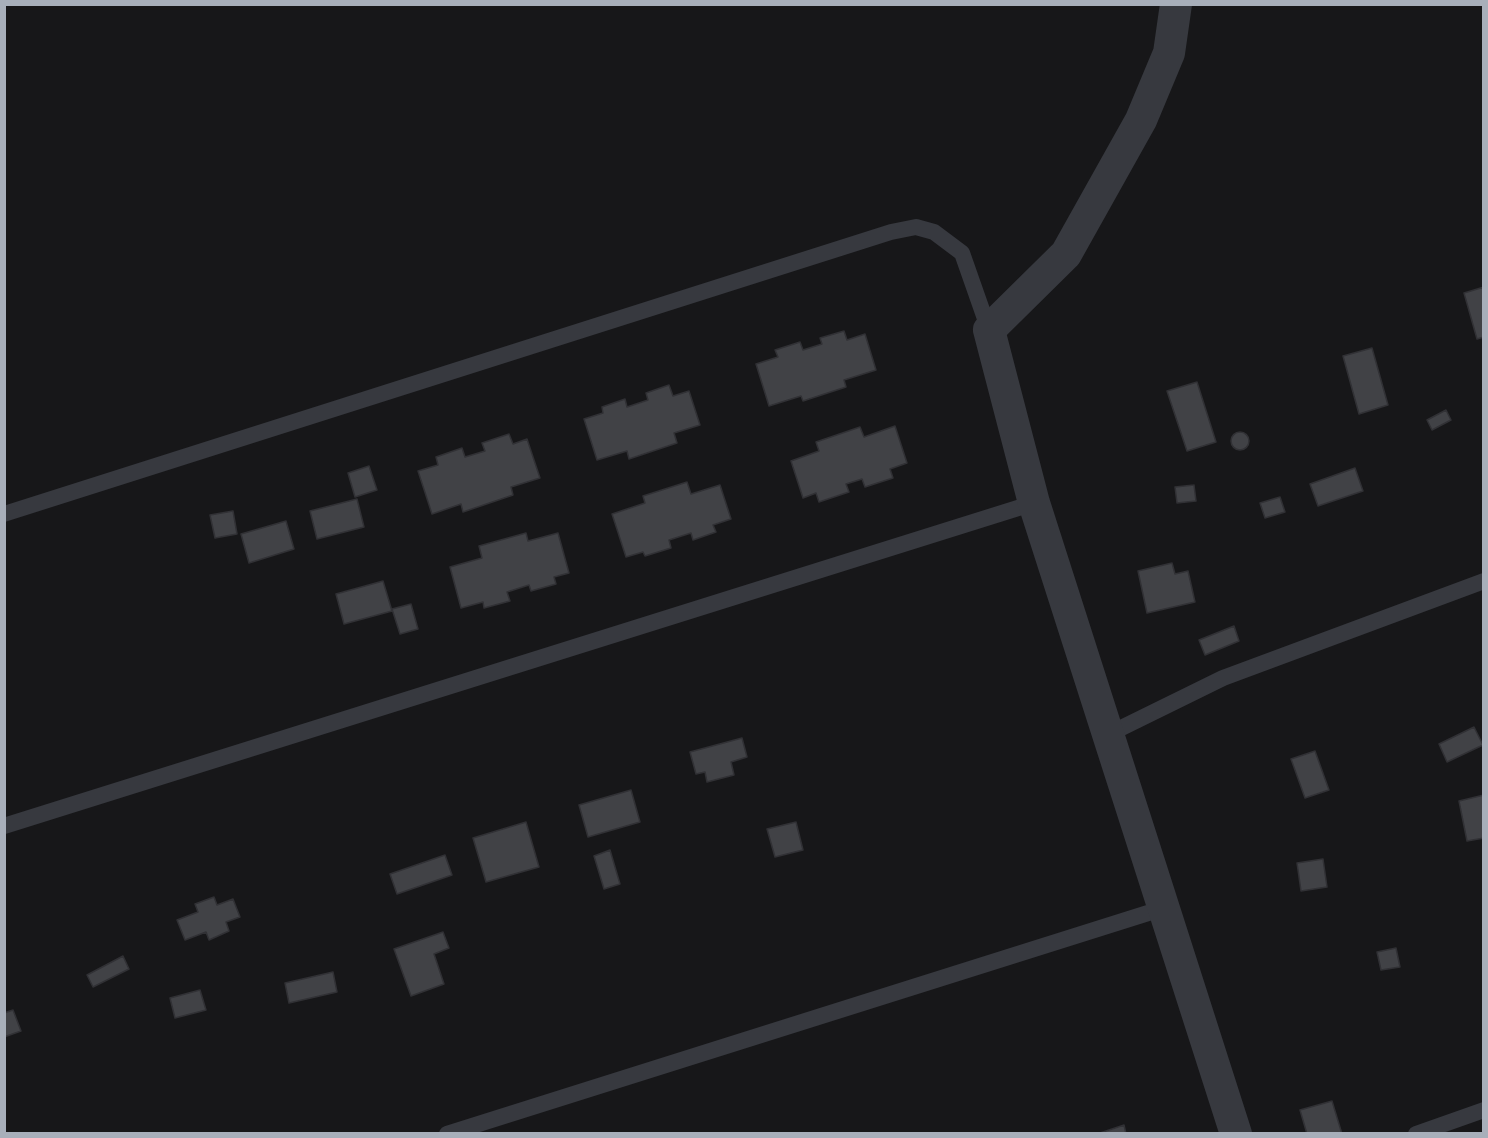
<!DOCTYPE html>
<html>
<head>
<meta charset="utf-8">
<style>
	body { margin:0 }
	#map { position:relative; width:1488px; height:1138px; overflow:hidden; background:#171719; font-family:Commissioner,sans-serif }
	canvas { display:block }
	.frame { position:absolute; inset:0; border:6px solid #a8afba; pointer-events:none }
</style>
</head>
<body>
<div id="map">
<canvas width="1488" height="1138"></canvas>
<div class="frame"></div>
</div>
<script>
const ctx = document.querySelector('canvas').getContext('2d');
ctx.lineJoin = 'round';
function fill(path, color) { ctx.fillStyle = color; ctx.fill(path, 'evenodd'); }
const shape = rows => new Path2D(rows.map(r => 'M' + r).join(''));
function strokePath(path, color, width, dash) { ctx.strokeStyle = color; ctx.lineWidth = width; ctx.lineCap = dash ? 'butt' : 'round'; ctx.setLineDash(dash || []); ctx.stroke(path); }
const building = shape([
	[1484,287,1484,337,1477,339,1464,293,1484,287],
	[844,331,847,340,865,334,876,370,844,380,846,387,803,401,801,396,769,406,756,364,778,357,775,350,800,342,803,350,822,344,820,338,844,331],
	[1372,348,1388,405,1359,414,1343,356,1372,348],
	[1197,382,1216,442,1187,451,1167,391,1197,382],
	[669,385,673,396,689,391,700,425,674,433,677,443,629,459,627,451,597,460,584,419,603,413,602,407,625,399,627,407,648,400,646,393,669,385],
	[1446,410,1451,420,1432,430,1427,420,1446,410],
	[895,426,907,463,890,469,893,478,865,487,862,479,846,484,849,492,819,502,816,493,803,498,791,461,819,451,816,442,860,427,864,437,895,426],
	'1231 441a9 9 0 1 1 18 0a9 9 0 1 1-18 0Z',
	[509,434,513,444,527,439,540,478,511,487,513,495,463,512,461,504,432,514,418,471,438,465,436,457,462,448,465,457,485,451,482,443,509,434],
	[369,466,377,490,355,497,348,473,369,466],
	[1355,468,1363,491,1318,506,1310,484,1355,468],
	[687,482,691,494,720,485,731,519,713,525,716,532,693,540,691,533,669,540,671,548,645,556,643,552,626,557,612,514,645,503,643,496,687,482],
	[1194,485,1196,501,1177,503,1175,487,1194,485],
	[1280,497,1285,512,1265,518,1260,503,1280,497],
	[357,499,364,527,317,539,310,511,357,499],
	[233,511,237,534,215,538,210,515,233,511],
	[286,521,294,549,249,563,241,534,286,521],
	[526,533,528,541,558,533,569,573,554,577,556,584,531,591,529,585,507,592,510,601,484,608,483,602,461,608,450,567,482,558,479,546,526,533],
	[1172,563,1175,574,1188,571,1195,602,1147,613,1138,571,1172,563],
	[383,581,392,611,344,624,336,594,383,581],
	[411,604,418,629,400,634,392,609,411,604],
	[1234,626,1239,641,1205,655,1199,640,1234,626],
	[1474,727,1483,745,1447,762,1439,744,1474,727],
	[742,738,747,757,731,762,734,775,707,782,705,772,696,774,690,752,742,738],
	[1315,751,1329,790,1305,798,1291,759,1315,751],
	[631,790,640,822,588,837,579,805,631,790],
	[1484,795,1484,838,1467,841,1459,801,1484,795],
	[526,822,539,867,486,882,473,838,526,822],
	[796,822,803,850,775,857,767,829,796,822],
	[610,850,620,884,604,889,594,856,610,850],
	[445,855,452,875,397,894,390,874,445,855],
	[1323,859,1327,887,1301,891,1297,863,1323,859],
	[214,897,217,905,233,899,240,917,226,922,229,931,209,940,206,932,185,940,177,920,198,912,195,904,214,897],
	[443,932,449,948,434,954,444,984,411,996,394,949,443,932],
	[1396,948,1400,967,1381,970,1377,952,1396,948],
	[123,956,129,969,93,987,87,975,123,956],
	[333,972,337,992,289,1003,285,983,333,972],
	[200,990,206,1010,175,1018,170,998,200,990],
	[13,1010,21,1031,4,1037,4,1013,13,1010],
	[1332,1101,1342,1134,1307,1134,1300,1110,1332,1101],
	[1124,1125,1126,1134,1097,1134,1124,1125]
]);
const lane = shape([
	[4,514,891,232,916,227,934,232,962,253,989,330],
	[1107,735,1223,678,1484,581],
	[4,826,1034,503],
	[447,1134,1164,908],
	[1416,1134,1484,1110]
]);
const street = shape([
	[1176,4,1169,53,1141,120,1066,254,989,330,1034,503,1236,1134]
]);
fill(building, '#414246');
strokePath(building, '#313135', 1.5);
strokePath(lane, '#37393f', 16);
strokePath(street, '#37393f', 32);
</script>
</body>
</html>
